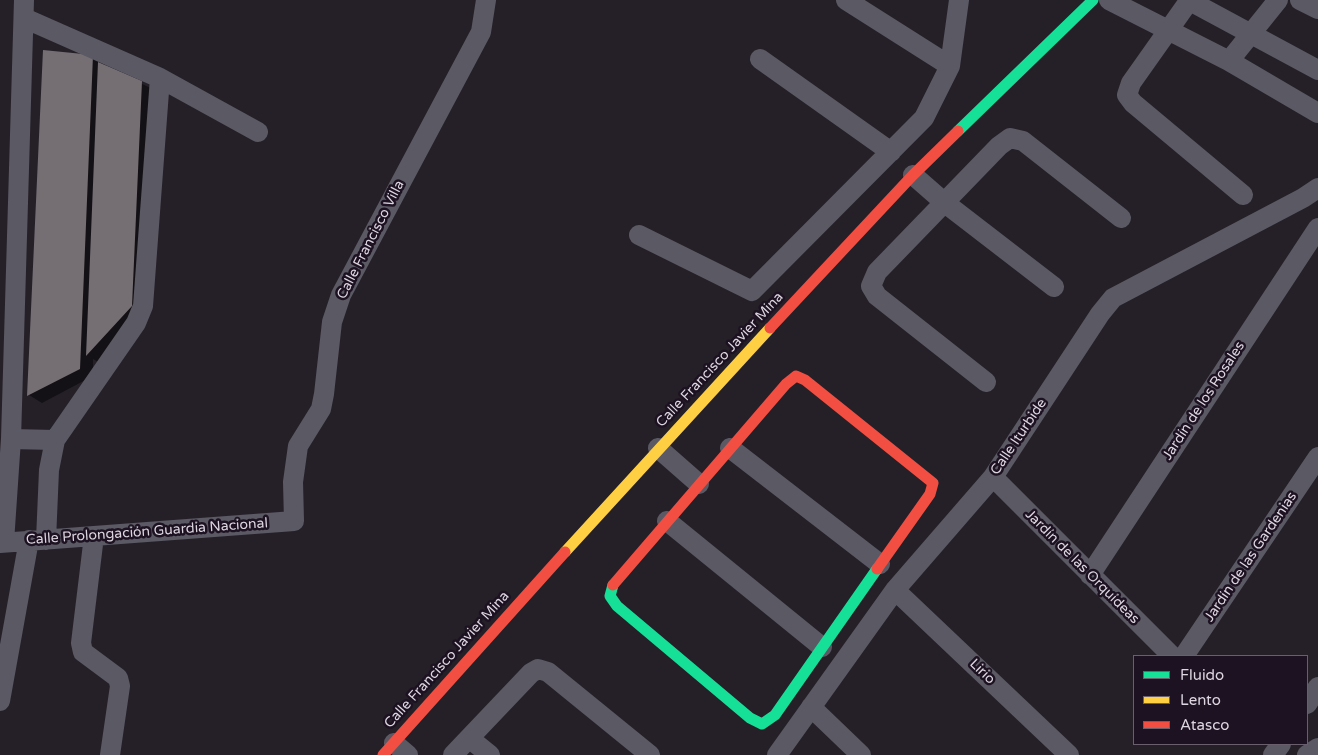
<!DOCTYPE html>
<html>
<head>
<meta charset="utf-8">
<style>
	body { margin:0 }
	#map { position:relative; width:1318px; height:755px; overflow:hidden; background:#252028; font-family:"Varela Round",sans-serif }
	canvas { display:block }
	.legend { position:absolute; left:1133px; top:655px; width:175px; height:90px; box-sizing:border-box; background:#1d1221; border:1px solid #6a606d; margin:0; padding:6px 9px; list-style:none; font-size:15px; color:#ddd6e0 }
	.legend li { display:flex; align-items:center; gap:10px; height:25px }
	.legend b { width:25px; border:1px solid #6a606d }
</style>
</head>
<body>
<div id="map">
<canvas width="1318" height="755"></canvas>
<ul class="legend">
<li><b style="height:6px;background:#16e098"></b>Fluido</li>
<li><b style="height:6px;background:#ffcf43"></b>Lento</li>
<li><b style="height:6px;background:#f24e42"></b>Atasco</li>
</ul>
</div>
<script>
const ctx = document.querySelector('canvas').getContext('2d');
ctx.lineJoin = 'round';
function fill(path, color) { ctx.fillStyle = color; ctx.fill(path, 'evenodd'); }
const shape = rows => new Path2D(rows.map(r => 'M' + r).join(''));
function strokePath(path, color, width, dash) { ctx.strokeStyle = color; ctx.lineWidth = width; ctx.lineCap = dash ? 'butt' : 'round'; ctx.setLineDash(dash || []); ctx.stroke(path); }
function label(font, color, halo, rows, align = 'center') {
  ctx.font = font + ' "Varela Round",sans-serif'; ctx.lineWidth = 5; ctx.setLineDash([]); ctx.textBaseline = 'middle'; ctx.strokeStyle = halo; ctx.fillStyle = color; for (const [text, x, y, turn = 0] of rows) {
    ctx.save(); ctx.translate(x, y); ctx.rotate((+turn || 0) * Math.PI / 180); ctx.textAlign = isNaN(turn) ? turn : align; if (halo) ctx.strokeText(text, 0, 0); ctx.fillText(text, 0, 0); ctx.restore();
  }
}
const shadow = shape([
	[44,51,93,56,106,64,106,67,155,90,145,314,100,363,93,359,93,376,42,403,29,395]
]);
const building = shape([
	[43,50,93,55,80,369,27,396],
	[98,62,142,81,132,306,86,356]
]);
const street = shape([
	[846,0,950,66],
	[1109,0,1229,61,1318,113],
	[1188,0,1318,70],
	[1300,0,1318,9],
	[1189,1,1131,83,1127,95,1133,103,1243,195],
	[24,18,160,78,258,132],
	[760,59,891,152],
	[1229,61,1278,0],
	[913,175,945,203,1054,287],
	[639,235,752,291,924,118,950,66,959,0],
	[986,382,877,296,871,286,877,272,999,146,1010,138,1023,141,1121,218],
	[11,439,55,440],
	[658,448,699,484],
	[730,448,880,564],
	[993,477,1172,656],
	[667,521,822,647],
	[94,536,81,643,83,652,118,678,120,686,110,755],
	[46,540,49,470,55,440,136,323,143,306,160,78],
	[4,542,11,439,24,0],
	[0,543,294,521,293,482,298,446,321,409,324,394,332,322,341,295,481,32,486,0],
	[1090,575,1318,228],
	[895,590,1069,755],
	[1184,656,1318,457],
	[0,701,29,540],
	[1307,704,1318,687],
	[811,707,861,755],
	[469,738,490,755],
	[394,743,408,755],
	[453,755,531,673,538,669,548,672,650,755],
	[777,755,895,590,993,477,1100,314,1113,298,1303,198,1318,188],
	[1273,755,1281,744],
	[1307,755,1318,748]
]);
const fast = shape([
	[958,131,1093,0],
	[613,585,610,596,617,606,750,718,762,724,775,715,877,569]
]);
const slow = shape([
	[565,552,770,328]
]);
const jam = shape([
	[770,328,913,175,958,131],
	[796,376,805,380,933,483,930,494,877,569],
	[613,585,786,384,796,376],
	[383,755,565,552]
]);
const streetNames = [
	["Calle Francisco Villa",371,240,-63],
	["Calle Francisco Javier Mina",720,360,-47],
	["Jardín de los Rosales",1204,401,-57],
	["Calle Iturbide",1019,437,-56],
	["Calle Prolongación Guardia Nacional",147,532,-4],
	["Jardín de las Gardenias",1251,557,-56],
	["Jardín de las Orquídeas",1082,567,45],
	["Calle Francisco Javier Mina",447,660,-48],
	["Lirio",982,672,44]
];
fill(shadow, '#0007');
fill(building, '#756f74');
strokePath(street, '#5b5964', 20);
strokePath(fast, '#16e098', 11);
strokePath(slow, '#ffcf43', 11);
strokePath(jam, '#f24e42', 11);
label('14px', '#ddd6e0', '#1d1221', streetNames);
</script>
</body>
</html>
